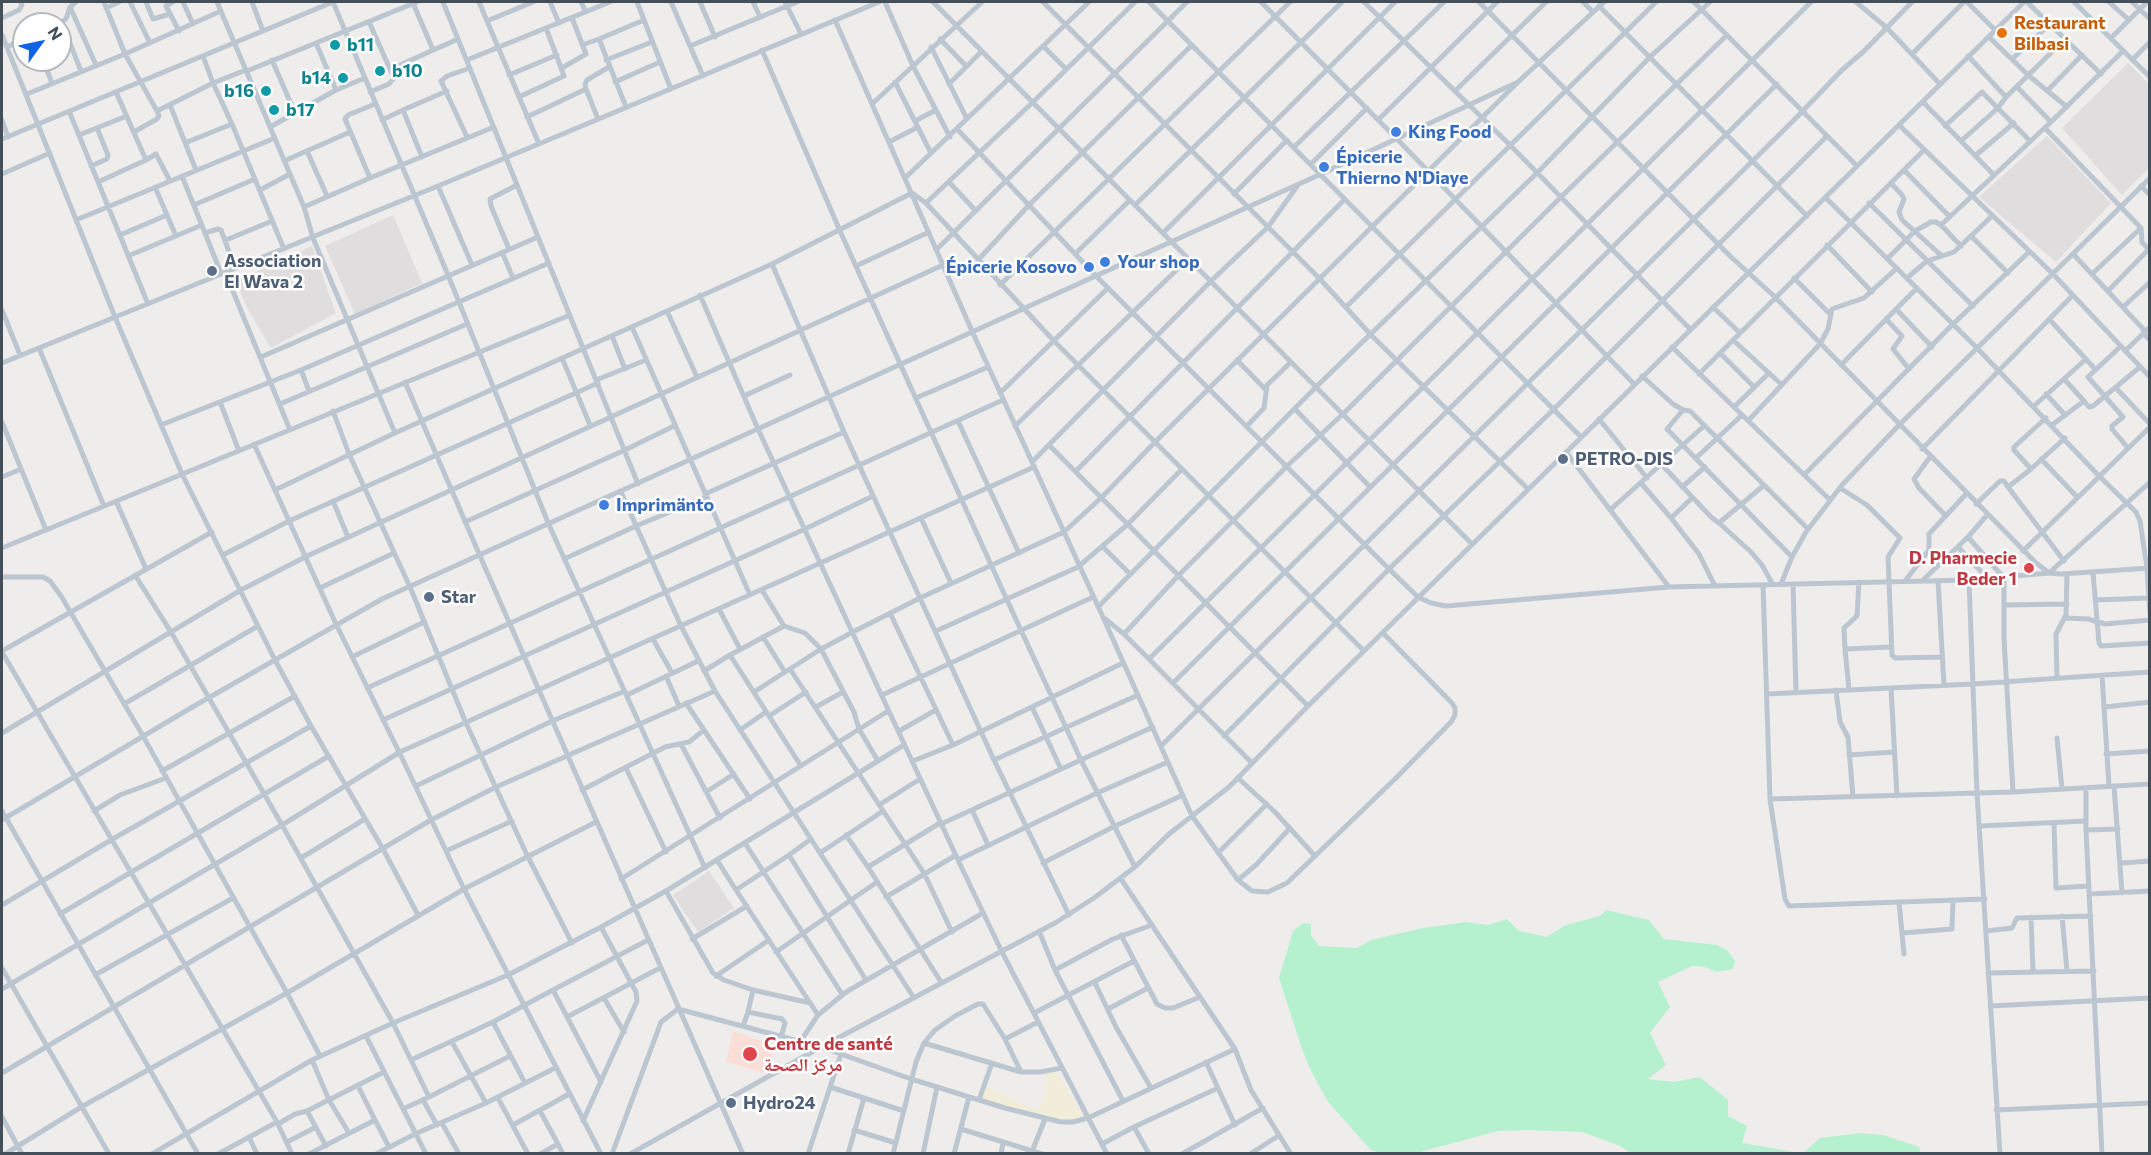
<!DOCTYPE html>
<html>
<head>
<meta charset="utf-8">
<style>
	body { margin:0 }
	#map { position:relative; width:2151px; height:1155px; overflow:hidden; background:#efecec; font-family:Commissioner,sans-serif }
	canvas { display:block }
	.frame { position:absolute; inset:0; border:3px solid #444f5a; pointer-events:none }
	.north { position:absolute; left:12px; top:12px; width:60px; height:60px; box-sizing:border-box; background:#fff; border:2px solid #b4b9bd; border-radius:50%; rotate:57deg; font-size:16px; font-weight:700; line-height:24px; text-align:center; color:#444f5a }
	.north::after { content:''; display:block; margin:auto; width:21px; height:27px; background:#0f63e6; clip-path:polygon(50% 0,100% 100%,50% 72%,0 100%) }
</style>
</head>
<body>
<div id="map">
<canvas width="2151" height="1155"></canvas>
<div class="frame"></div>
<div class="north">N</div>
</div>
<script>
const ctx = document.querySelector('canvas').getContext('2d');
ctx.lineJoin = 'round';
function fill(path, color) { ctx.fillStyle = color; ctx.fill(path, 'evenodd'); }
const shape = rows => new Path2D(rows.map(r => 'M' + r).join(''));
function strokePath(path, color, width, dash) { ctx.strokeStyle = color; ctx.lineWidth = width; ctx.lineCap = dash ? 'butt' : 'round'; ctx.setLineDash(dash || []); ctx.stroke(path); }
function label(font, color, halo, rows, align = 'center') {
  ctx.font = font + ' Commissioner,"Noto Naskh Arabic",sans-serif'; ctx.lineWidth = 5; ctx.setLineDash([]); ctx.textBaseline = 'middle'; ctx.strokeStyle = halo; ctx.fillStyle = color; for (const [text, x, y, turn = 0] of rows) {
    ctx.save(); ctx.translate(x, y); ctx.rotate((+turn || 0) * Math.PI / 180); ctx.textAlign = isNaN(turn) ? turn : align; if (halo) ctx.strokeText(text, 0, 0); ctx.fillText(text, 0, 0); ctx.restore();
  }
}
const education = shape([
	[2128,63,2149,84,2150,167,2122,195,2062,128],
	[2047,136,2111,203,2056,262,1979,197],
	[393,215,422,283,355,314,325,246],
	[312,246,336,313,271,348,247,308,235,279,249,275],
	[709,871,734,908,698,932,673,895]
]);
const medical = shape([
	[733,1031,775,1046,764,1073,726,1062]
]);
const green = shape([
	[1606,910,1649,920,1664,939,1717,945,1727,950,1735,961,1733,969,1716,972,1706,967,1692,966,1658,982,1670,1007,1650,1033,1666,1065,1648,1079,1674,1082,1700,1077,1728,1100,1728,1116,1747,1126,1742,1143,1800,1153,1631,1153,1620,1146,1582,1132,1528,1130,1498,1131,1416,1153,1381,1153,1371,1150,1328,1102,1310,1069,1301,1046,1279,978,1293,931,1303,923,1311,924,1311,935,1319,946,1357,948,1371,940,1423,928,1466,922,1488,925,1507,919,1519,931,1547,937,1566,925,1600,916],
	[1861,1133,1883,1135,1919,1147,1921,1153,1803,1153,1820,1138]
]);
const sand = shape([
	[1055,1071,1085,1117,1065,1122,982,1099,984,1085,1018,1102,1038,1110,1039,1112,1047,1080,1043,1072]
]);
const minor = shape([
	[104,2,125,54,157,111,213,83,246,70],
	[130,2,150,43],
	[146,2,153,19,170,14],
	[173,2,166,6,179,31],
	[183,2,193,24],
	[217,2,304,207,313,238,395,433],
	[252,2,263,31],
	[333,2,448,275,549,525,705,868],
	[443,2,638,484],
	[479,2,539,144],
	[550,2,559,23],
	[581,2,586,12],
	[637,2,671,89],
	[671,2,703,76],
	[700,2,715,37],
	[753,2,760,17],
	[785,2,801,34],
	[885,2,913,66,950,137],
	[933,2,1472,544],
	[1043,2,1320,279,1371,335,1528,489],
	[1149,2,1581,437],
	[1261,2,1397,139,1634,384],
	[1364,2,1510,145,1690,329],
	[1479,2,1730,256,1775,297,2035,562,2049,573,2061,574,2150,568],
	[1583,2,1593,12],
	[1694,2,1857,166],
	[1856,2,1887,28,1940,84],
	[1967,2,1995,30],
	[2027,2,2101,74],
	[2074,2,2150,77],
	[2109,2,2129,20],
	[2132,2,2150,19],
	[413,3,433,50],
	[1599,6,1807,216],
	[70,7,96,65],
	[106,8,119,2],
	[2,18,19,10,22,5,21,2],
	[835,20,972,331,1103,617,1192,816,1238,880,1252,891,1268,892,1287,883,1397,777,1451,722,1455,715,1455,708,1452,703,1383,633],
	[487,21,533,2],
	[369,22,394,78,389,84,370,92],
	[60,23,66,19,70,7,76,2],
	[62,23,81,71],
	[2,35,115,317,182,474,275,660,311,726,383,849,418,915],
	[1989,37,2028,75,2067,107],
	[2111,38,2147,2],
	[940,39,966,66],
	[316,43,336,90],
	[582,45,599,39],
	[690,46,797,2],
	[1043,46,1066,69],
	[7,47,24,39],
	[931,47,967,119],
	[762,50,840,231,1007,600,1081,760,1135,867],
	[1912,54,1964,2],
	[203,56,213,83,232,124,284,249],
	[1968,56,2006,97],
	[2012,59,2050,24],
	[43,60,52,83],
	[272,60,295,113,336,90,365,78],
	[467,60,610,2],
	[606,60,652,42],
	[2132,60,2150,42],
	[562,68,586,54,572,18],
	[391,69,458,39],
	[247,71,417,2],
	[509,75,557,55],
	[615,82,660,62],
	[895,82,931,153],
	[949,84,982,51],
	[2017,87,2051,122],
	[586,89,585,84,587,80,609,67],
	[2048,90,2082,55],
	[1455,91,1546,2],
	[27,94,125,54,221,11],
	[519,97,564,76,546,28],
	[1923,102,1993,174],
	[872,104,982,2],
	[170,105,196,170],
	[626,107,599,39,644,20],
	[69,111,148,304],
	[527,117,586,89,598,119],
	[2,120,8,137],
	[382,120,403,110],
	[1378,120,1497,2],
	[915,121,936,110],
	[1899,125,2053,274,2150,377],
	[1945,126,1982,92,2030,141],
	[270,127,295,113],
	[2045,128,2141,228,2142,242,2150,251],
	[957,129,1096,276,1389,569,1418,597,1431,603,1446,606,1669,587,1969,580,2049,573,2150,482],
	[134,132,157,119,159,116,157,111],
	[79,135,127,116],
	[467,137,441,81,447,76,470,68],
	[2,139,333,2],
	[1961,141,1998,108,2006,97,2065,39],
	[889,142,918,127],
	[185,143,232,124],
	[1294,147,1444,2],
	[307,151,327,196],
	[1975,156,2014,123],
	[422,157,403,110,447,91],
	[146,160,156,154,170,181],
	[284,161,350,132],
	[1311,164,1367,108],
	[91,166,107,159,108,155,97,128],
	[1904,170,1949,216],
	[2,174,50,153],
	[182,176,221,273],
	[370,178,345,119,348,115,375,104],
	[905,178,1089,2],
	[98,182,146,160,116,92],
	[949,182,976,211],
	[1891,183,1902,195,1904,199,1899,212,1902,220,1942,256],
	[438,186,472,265],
	[2141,186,2150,195],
	[155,187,176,236],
	[260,190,290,174],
	[1234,194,1287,140],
	[1826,198,1977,348,2099,476,2136,512,2140,521,2147,568,2150,614],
	[926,203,1033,102,1135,2],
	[1869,203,1973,306],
	[194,205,255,179],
	[1135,205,1342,2],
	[304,207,370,178,494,127],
	[76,220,275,138],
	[1941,225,2051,122,2123,51],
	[205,233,218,229,221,230,235,268],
	[1163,233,1395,2],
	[120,235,167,215],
	[1971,236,2008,273],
	[226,240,272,221],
	[1827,245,1872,292],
	[509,249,491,206,490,199,517,185],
	[936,250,1187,2],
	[502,252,513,278],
	[1075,254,1130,200],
	[2073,254,2145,331],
	[128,256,202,225],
	[1887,259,1915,231,1931,222,1936,222,1941,225,1961,246],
	[978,260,1029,205,1192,45],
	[772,264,844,432,994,760,1069,915],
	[856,266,929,232],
	[225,272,290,430],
	[2092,274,2141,228],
	[1794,278,1830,314],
	[1907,278,1927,261,1954,252,1992,216],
	[1000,285,1290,2],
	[2108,291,2148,250],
	[700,295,758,429,958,860,1002,952,1107,1154],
	[1346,307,1656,2],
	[1713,307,1740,333],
	[2123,307,2150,282],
	[1896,309,1932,347],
	[2,310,20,355],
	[667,311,697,377],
	[1886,319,1902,336,1893,349,1909,369],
	[2049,319,2095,369],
	[632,327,750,595],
	[2143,333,2150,340],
	[612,336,625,369],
	[1733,340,1782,385],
	[2121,346,2088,377,2123,417,2112,426,2112,429,2128,448],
	[1672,347,1830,500],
	[39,348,104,506],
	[2125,351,2150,327],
	[1720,353,1754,387],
	[261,357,538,237],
	[562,358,590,425],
	[1237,360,1265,389],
	[2,363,438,186,879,2],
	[1841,365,1917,288],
	[301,370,309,391],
	[1699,374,1923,151],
	[1642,376,1673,404,1683,410,1690,411,1808,529],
	[596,380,646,360],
	[405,382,480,556,743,1154],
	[2116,388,2150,424],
	[1000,393,1108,288],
	[2046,394,2065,415],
	[744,396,790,375],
	[916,398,988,367],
	[2084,401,2089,407,2093,406,2140,367],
	[220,402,239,451],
	[280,404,467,324],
	[2034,406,2086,359],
	[1734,407,1769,373],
	[1295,409,1370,487],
	[1683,410,1667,429,1792,557],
	[333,411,349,454,410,587,466,723,527,855,572,943],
	[1599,419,1647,478],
	[958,421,1019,553],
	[1748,421,1820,344,1828,329,1832,309,1864,298,1897,268],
	[2,422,46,530],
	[161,425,301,370,549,263],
	[2052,425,2084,401,2064,379],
	[1015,426,1188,259],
	[1247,426,1264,408,1267,385,1291,362],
	[254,444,336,624,403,760,464,889,601,1154],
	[1049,445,1308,706],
	[1922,449,2073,295],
	[1566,452,1669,587],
	[1930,457,1914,479,1919,488,1946,516],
	[1696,458,1742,415],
	[2041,459,2077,497],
	[1032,462,1211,281,1268,227,1298,185],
	[1662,465,1711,517,1719,523,1763,486],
	[2031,469,2065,438],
	[1076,471,1345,199],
	[1804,475,1953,324,2029,252],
	[2,477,21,469],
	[1641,483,1671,518,1699,554,1715,586],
	[1682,487,1705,467],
	[2008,487,2064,561],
	[1840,488,1867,505,1900,538,1888,557,1892,655,1895,658,1942,657],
	[275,490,395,433,772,264,912,193,926,203,1054,341,1364,651],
	[621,492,681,626,715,691,914,998],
	[705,494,844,432],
	[116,501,146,569],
	[333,501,348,537],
	[1976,504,2000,481,2004,481,2008,487,2031,469,2014,450,2014,447,2046,418],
	[1610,510,1704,426],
	[921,518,951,583],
	[1671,518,1692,498],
	[465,522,625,450,674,426],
	[1719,523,1751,552,1762,565,1773,585],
	[1968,537,2004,578,2004,639,2013,792],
	[1103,547,1130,574],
	[1958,547,1988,579],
	[2,548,570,315],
	[2023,551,2150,427],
	[223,555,289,521,598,383],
	[564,559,636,526,706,497],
	[2093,573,2099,643,2101,646,2150,643],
	[135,575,171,632,282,825,393,1023,411,1060],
	[2,577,43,577,50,581,61,596,143,736,287,993,320,1056],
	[1969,580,1977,793,2000,1154],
	[1905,581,1929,550,1929,534,1966,494],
	[1922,581,1968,537,1987,515],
	[1938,581,1944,685],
	[1781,584,1792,557,1806,532,1842,485,1900,424,2150,178],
	[1793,584,1796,692],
	[1763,585,1770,799,2013,792,2150,784],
	[320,588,394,553],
	[762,590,784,626,730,655,801,766],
	[2095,600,2149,598],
	[2004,605,2067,604],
	[1098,607,1316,387,1537,173,1650,57,1710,2],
	[719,609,740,649],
	[890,613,953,745],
	[1104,618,1124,634,1252,763],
	[2065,618,2088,619,2105,624,2150,620],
	[784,626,805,633,821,649,854,712,859,729,878,761],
	[936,631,1078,567,1128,524,1182,469],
	[1124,634,1178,576,1287,466,1343,414,1561,197,1727,35],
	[763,637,785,672],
	[653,639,672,673],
	[1845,649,1844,628,1857,616,1859,582],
	[2,651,212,532],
	[2,652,277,1122,292,1154],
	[352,657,424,622],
	[1149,659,1811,2],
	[790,669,924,873,952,932],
	[704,671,730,655],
	[2102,675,2109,786],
	[666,676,679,706],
	[2057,678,2056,634,2066,615,2067,574],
	[1173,683,1777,84],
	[367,688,1003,400],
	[1891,688,1897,796],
	[1836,690,1840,722,1848,737,1853,797],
	[1849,690,1845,649,1891,647],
	[754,692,821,649,853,632,920,598,1064,532,1102,497,1155,442,1518,82,1604,2],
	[1767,694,1973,684,2150,672],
	[627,695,698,661],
	[882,695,1093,597],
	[686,703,750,799],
	[124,704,258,626],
	[816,707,843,692],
	[1032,707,1061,769],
	[2105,707,2150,702],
	[769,716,806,692],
	[383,720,805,529,873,496],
	[740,730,766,712],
	[899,731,936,710],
	[2,733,241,590,305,557,943,265],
	[1224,736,1389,569,1554,409,1827,136],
	[2057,738,2062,789],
	[681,744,720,818],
	[1161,746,1795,119,1842,70,1863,52,1912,2],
	[2106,754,2150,751],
	[1849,755,1894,752],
	[994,760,1138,695],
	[913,761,953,745,1123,663],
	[626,768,666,852],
	[162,771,295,696],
	[1238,778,1275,812,1315,856],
	[416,786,552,721,625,691],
	[2114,786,2122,893],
	[2086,788,2086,830,2102,1154],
	[582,790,665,747,689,742,704,730],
	[706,792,734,774],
	[1770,799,1785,899,1789,906,1985,899],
	[879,805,920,779],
	[972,810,988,845],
	[2,811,198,1154],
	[94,811,120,795,166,778],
	[2,820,189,709,382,599,1321,174,1518,82],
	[940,823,868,867,941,982],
	[941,824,1153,727],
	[2054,824,2056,888,2089,886],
	[1980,826,2086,821],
	[2086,830,2118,829],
	[846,835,868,867],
	[811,839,789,855,866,980],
	[745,843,842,994],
	[446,851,512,821],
	[820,853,883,811],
	[1218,853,1267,804],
	[789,855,736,890,818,1015],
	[301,858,365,819],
	[717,860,736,890],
	[958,860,1097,793,1168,762],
	[1043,863,1113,827,1183,795],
	[2121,863,2150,861],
	[621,879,888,711],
	[1121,879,1235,1049,1251,1090,1291,1154],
	[1238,880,1256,865,1290,828],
	[666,891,713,973,724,980,753,990],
	[2090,894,2150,891],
	[886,897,956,855],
	[1899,902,1904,954],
	[2,905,111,840,311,726],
	[60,914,329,756],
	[2062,916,2067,971],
	[2031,917,2033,972],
	[1039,931,1055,970,1123,1101],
	[1986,931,2012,928,2017,918,2091,916],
	[1902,933,1952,929,1953,900],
	[1121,935,1157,1004,1165,1008,1173,1008,1200,997],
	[692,939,747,906],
	[776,952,877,882],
	[2,968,109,1154],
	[1055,970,1113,939,1152,925],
	[1988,973,2094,971],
	[95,975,233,898],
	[716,976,769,940],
	[1095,983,1116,1027,1151,1088],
	[2,989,282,825,400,752,1034,467],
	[604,998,624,1032],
	[1990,1006,2150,998],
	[1108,1009,1148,988],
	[748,1012,753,990,810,1003],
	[1034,1013,1134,961],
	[567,1017,660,968],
	[493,1022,525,1083],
	[743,1026,748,1012,782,1019,785,1023,781,1037],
	[366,1036,426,1154],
	[1005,1039,1038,1022],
	[452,1042,486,1103],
	[800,1042,818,1015,846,992,983,913],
	[924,1043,935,1030,955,1016,978,1004,983,1004,1005,1039,1021,1072],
	[312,1060,329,1100,349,1133],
	[1206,1062,1235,1125],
	[2,1073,431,820,496,787,715,691],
	[601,1082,553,990,648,940],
	[830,1087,904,1111],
	[429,1097,510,1056],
	[498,1098,528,1154],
	[423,1100,437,1125],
	[979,1100,992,1063],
	[403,1109,429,1097,411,1060,493,1022,553,990],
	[1996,1110,2150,1103],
	[307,1111,326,1146],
	[540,1111,558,1144,540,1154],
	[2,1117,22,1154],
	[375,1120,389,1147],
	[583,1121,637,1001,636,992,601,927],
	[442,1123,459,1154],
	[278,1124,295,1114,307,1111,384,1072],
	[513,1125,569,1094],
	[1134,1127,1218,1088],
	[961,1129,1042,1154],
	[854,1130,896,1143],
	[249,1137,257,1154],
	[287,1142,316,1127],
	[558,1144,563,1154],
	[1102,1144,1134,1127,1149,1154],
	[5,1154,83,1106,287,993,464,889,596,822],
	[152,1154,312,1060,393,1023,508,975,601,927,666,891,904,745],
	[218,1154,277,1122],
	[309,1154,375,1120,358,1086],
	[376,1154,415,1134,486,1103,555,1068],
	[612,1154,661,1022,678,1009,821,1047,911,1079,1005,1108,1061,1122,1073,1122,1088,1118,1235,1049],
	[630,1154,821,1047,1055,923,1094,898,1135,867,1169,834,1229,787,1308,706,2024,2],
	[808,1154,841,1054],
	[848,1154,864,1098],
	[893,1154,916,1062,924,1043,1021,1072,1040,1072,1062,1068],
	[923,1154,937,1087],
	[954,1154,969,1097],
	[1001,1154,1003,1143],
	[1031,1154,1045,1119],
	[1182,1154,1263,1108],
	[1250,1154,1278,1136]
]);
const markers = [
	[2002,33,6,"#e8710a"],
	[335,45,6,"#0f9aa8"],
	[380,71,6,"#0f9aa8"],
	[343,78,6,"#0f9aa8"],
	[266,91,6,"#0f9aa8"],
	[274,110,6,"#0f9aa8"],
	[1396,132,6,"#3f7fe0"],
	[1324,167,6,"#3f7fe0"],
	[1105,262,6,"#3f7fe0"],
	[1089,267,6,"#3f7fe0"],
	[212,271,6,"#5c6f8a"],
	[1563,459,6,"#5c6f8a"],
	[604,505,6,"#3f7fe0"],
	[2029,568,6,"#e0444e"],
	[429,597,6,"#5c6f8a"],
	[750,1054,8,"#e0444e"],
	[731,1103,6,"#5c6f8a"]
];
const foodNames = [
	["Restaurant",2014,23],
	["Bilbasi",2014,44]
];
const cultureNames = [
	["b11",347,45],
	["b10",392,71],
	["b14",331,78,"right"],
	["b16",254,91,"right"],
	["b17",286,110]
];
const shopNames = [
	["King Food",1408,132],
	["Épicerie",1336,157],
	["Thierno N'Diaye",1336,178],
	["Your shop",1117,262],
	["Épicerie Kosovo",1077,267,"right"],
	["Imprimänto",616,505]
];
const serviceNames = [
	["Association",224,261],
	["El Wava 2",224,282],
	["PETRO-DIS",1575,459],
	["Star",441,597],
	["Hydro24",743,1103]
];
const healthNames = [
	["D. Pharmecie",2017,558],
	["Beder 1",2017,579],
	["Centre de santé",764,1044,"left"],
	["مركز الصحة",764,1065,"left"]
];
fill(education, '#e0ddde');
fill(medical, '#fcded9');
fill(green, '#b6f1cf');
fill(sand, '#f2ecdb');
strokePath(minor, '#bcc6d0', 5);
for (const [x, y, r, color] of markers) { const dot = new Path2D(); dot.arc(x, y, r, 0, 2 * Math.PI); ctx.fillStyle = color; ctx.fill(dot); strokePath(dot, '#fff', 2); }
label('bold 18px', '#c56008', '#fff', foodNames, 'left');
label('bold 18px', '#0d838f', '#fff', cultureNames, 'left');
label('bold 18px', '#366cbe', '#fff', shopNames, 'left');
label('bold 18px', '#4e5e75', '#fff', serviceNames, 'left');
label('bold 18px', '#be3a42', '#fff', healthNames, 'right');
</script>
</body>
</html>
